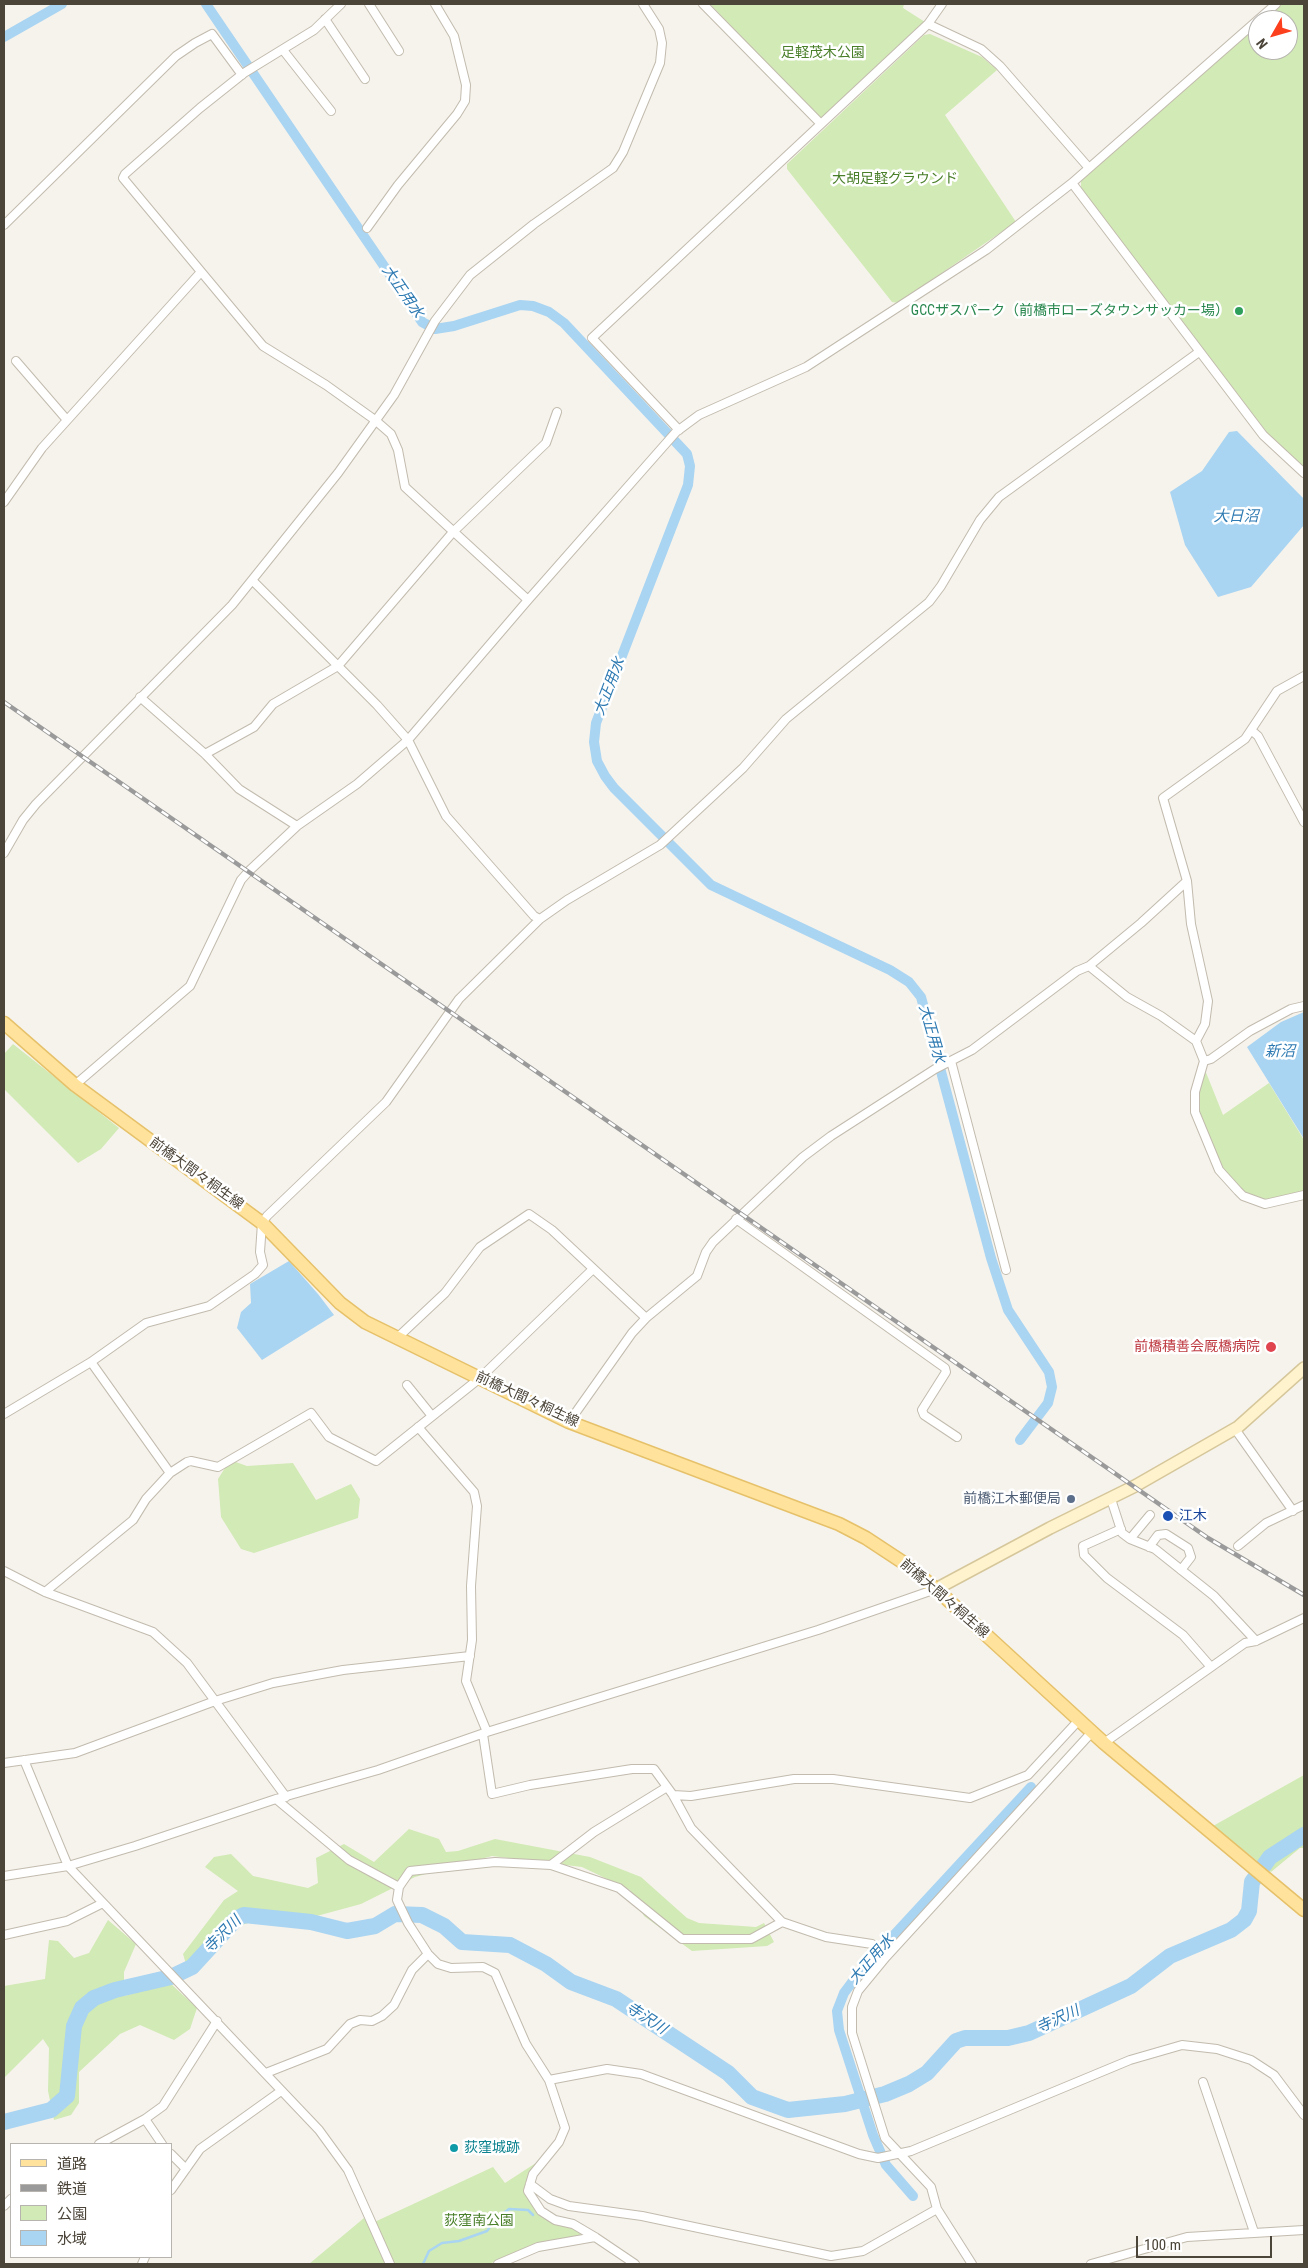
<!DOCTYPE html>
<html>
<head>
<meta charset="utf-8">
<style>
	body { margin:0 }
	#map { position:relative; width:1308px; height:2268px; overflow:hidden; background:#f6f3ec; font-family:"Roboto Condensed","Noto Sans JP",sans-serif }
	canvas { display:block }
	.frame { position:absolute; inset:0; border:5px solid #4b4439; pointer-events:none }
	.legend { position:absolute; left:10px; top:2143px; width:162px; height:115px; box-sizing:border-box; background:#fff; border:1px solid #b7b4b0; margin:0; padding:6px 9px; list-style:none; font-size:15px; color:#4b4439 }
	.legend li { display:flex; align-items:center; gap:10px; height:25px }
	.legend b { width:25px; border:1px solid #b7b4b0 }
	.north { position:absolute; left:1248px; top:10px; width:50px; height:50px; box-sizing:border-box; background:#fff; border:1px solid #b7b4b0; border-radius:50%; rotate:232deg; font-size:14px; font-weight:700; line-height:20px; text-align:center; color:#4b4439 }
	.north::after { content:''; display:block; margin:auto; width:18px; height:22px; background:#fc3f1d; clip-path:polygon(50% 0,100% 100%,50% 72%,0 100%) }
	.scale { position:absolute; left:1136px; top:2236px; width:136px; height:22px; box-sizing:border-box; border:2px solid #4b4439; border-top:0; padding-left:6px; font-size:15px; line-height:18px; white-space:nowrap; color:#4b4439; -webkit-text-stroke:4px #fff; paint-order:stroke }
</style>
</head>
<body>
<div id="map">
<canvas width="1308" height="2268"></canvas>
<div class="frame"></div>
<ul class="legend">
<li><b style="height:6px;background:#ffe39c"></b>道路</li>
<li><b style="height:6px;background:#9a9a9a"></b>鉄道</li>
<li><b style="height:14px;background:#d2eab5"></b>公園</li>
<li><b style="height:14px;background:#a9d4f2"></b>水域</li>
</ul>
<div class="north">N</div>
<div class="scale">100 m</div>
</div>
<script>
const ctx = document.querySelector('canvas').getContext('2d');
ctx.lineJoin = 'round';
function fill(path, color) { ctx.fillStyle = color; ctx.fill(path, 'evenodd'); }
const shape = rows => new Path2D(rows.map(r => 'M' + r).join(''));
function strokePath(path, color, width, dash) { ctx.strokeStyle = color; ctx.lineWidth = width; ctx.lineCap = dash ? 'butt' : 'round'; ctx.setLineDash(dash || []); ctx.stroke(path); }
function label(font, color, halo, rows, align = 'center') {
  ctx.font = font + ' "Roboto Condensed","Noto Sans JP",sans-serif'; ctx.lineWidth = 5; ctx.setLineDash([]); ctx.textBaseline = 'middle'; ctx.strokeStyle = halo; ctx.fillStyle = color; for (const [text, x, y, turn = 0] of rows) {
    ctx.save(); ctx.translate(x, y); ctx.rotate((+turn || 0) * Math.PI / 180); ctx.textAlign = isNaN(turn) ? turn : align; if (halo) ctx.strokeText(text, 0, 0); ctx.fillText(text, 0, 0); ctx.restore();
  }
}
const green = shape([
	[710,4,904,4,903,8,925,22,821,120],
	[1282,4,1304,4,1304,466,1302,467,1268,434,1081,188,1081,181,1258,25,1258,50,1288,50,1288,20,1264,20],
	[930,34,982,57,997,70,945,115,1016,222,898,303,892,302,787,169,787,164,924,35],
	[13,1044,119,1128,101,1149,78,1163,4,1089,4,1054],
	[1205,1070,1223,1115,1269,1083,1304,1140,1304,1191,1265,1201,1245,1192,1222,1168,1198,1111,1197,1092],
	[230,1460,247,1466,293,1463,316,1500,351,1484,360,1499,358,1518,254,1553,241,1549,221,1517,218,1479],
	[1304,1775,1304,1848,1300,1848,1271,1872,1213,1826],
	[409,1829,439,1839,446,1852,458,1851,495,1839,590,1857,641,1877,687,1918,699,1923,756,1927,764,1923,774,1942,767,1946,692,1951,644,1916,630,1890,582,1867,492,1856,415,1877,361,1904,313,1917,260,1919,233,1928,212,1952,186,1964,183,1954,224,1900,238,1891,205,1867,214,1857,231,1854,253,1876,308,1888,318,1883,316,1858,344,1844,374,1862],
	[108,1920,136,1944,124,1972,124,1996,170,1983,197,2008,190,2029,174,2040,140,2025,120,2034,79,2072,79,2103,71,2115,54,2120,48,2091,49,2048,43,2039,4,2078,4,1986,45,1979,49,1940,58,1941,74,1958,89,1953],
	[542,2159,525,2191,540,2216,557,2224,572,2227,583,2234,582,2237,535,2245,489,2264,309,2264,364,2218,368,2225,493,2167,505,2183]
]);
const water = shape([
	[1237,431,1304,499,1304,525,1251,587,1218,597,1185,545,1170,492,1202,471,1229,432],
	[1304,1012,1304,1139,1247,1047,1281,1022],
	[289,1261,318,1294,334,1315,262,1360,237,1328,241,1312,251,1303,250,1284]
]);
const stream = shape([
	[423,2264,429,2251,442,2243,459,2241,487,2231,496,2219,509,2209,528,2210,533,2215]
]);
const canal = shape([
	[206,4,422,322,435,329,454,326,520,305,533,306,549,312,564,323,687,454,690,466,688,485,596,723,594,742,597,761,605,776,614,788,711,885,890,970,909,982,921,997,991,1258,1008,1310,1049,1372,1052,1387,1048,1403,1020,1440],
	[4,37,62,4],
	[913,2196,886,2165,873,2135,839,2030,837,2011,844,1993,859,1973,1031,1787]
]);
const river = shape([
	[4,2122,51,2110,67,2096,74,2026,82,2008,94,1998,115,1990,171,1977,192,1967,236,1919,244,1915,311,1922,347,1931,375,1926,395,1914,422,1915,444,1926,462,1942,510,1945,546,1964,571,1982,616,1999,728,2073,752,2097,788,2110,845,2104,885,2094,909,2084,927,2073,956,2041,965,2038,1008,2038,1029,2033,1131,1986,1170,1956,1231,1930,1244,1920,1249,1911,1252,1882,1270,1857,1304,1835]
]);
const street = shape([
	[341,4,314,30,244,73,200,108,125,174,123,178,263,346,326,385,375,420,391,434,398,450,405,487,528,600],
	[369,4,399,51],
	[703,4,821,124],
	[325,19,365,79],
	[928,24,981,49,1000,66,1089,168],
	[283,50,331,111],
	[1072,183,1263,435,1304,473],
	[4,225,176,56,195,43,212,34,242,75],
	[367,228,398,185,457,114,465,101,466,85,454,36,435,4],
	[16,361,67,420],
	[679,430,592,338,928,24,942,4],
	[4,502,42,448,200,273],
	[252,580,377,705,408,740,446,816,534,916,540,919],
	[140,697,205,754,239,789,297,826],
	[1251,730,1258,736,1304,822],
	[205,754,254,727,273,704,338,666,453,532,546,443,557,412],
	[4,853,23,820,36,804,232,605,338,473,394,395,435,321,470,275,534,224,613,168,623,152,660,63,662,43,659,29,643,4],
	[1187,881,1191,924,1208,1001,1205,1024,1196,1041],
	[1089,966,1127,997,1161,1016,1196,1041,1204,1061,1195,1092,1195,1112,1219,1170,1238,1191,1243,1196,1265,1204,1304,1195],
	[951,1061,1006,1270],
	[1204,1061,1211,1059,1250,1031,1291,1009,1304,1006],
	[75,1085,190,986,241,880,249,871,297,826,357,784,408,740,528,600,676,432,699,415,806,367,986,250,1072,183,1276,4],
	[736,1219,945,1368,946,1372,922,1410,924,1415,957,1437],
	[396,1339,445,1293,480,1247,529,1214,552,1230,646,1318],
	[91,1362,170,1473],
	[407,1385,432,1416],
	[4,1414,91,1362,146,1323,209,1306,255,1274,263,1265,260,1252,262,1223,267,1216,386,1102,459,999,540,919,567,900,660,845,743,768,786,719,929,602,941,586,980,520,999,497,1199,352],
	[569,1422,632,1333,646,1318,697,1276,706,1252,713,1242,803,1157,831,1136,935,1069,972,1050,1077,971,1089,966,1141,923,1187,881,1163,798,1245,739,1277,691,1304,676],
	[418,1427,474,1492,477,1506,471,1586,472,1640,466,1681,487,1732],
	[1235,1429,1293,1511],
	[1111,1499,1122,1533,1130,1539,1155,1549,1214,1596,1256,1641],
	[1121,1529,1083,1546,1084,1555,1107,1578,1183,1635,1211,1667],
	[1130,1539,1150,1515],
	[1238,1546,1266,1523,1304,1505],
	[1149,1547,1158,1535,1166,1534,1188,1548,1191,1557,1181,1570],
	[4,1571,45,1592,153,1632,187,1663,286,1797],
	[45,1592,133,1520,146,1499,170,1473,187,1462,191,1461,218,1467,311,1413,329,1437,376,1461,480,1378,593,1269],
	[483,1734,492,1794,530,1785,632,1769,654,1769,673,1795,691,1828,782,1922,826,1937,872,1944,886,1957],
	[1104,1743,1245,1643,1256,1641,1304,1618],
	[24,1760,68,1866,319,2130,348,2170,390,2264],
	[4,1763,75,1753,215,1701,273,1683,343,1670,470,1656],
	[673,1795,691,1796,794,1779,833,1779,970,1798,1028,1775,1079,1720],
	[276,1799,349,1860,399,1887],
	[551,1865,594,1832,667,1787],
	[4,1876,68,1866,135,1846,276,1799,378,1770,487,1732,818,1630,936,1589],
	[4,1935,67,1921,103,1903],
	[266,2073,327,2049,350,2024,360,2020,372,2021,382,2016,394,2005,412,1970,428,1954],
	[549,2080,607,2069,641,2074,859,2154,878,2158,911,2151,1130,2060,1182,2045,1217,2049,1251,2060,1274,2075,1304,2115],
	[1203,2082,1254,2232],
	[145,2119,162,2144],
	[99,2144,145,2119,163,2106,217,2021],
	[171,2154,186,2169],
	[530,2184,550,2199,569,2206,642,2216,831,2256,863,2251,937,2209],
	[171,2190,200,2149,281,2091],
	[4,2206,11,2199],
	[142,2264,145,2257],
	[498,2264,538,2247,595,2237],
	[635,2264,595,2237,573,2224,555,2220,541,2211,528,2191,533,2174,559,2142,565,2128,549,2080,526,2044,495,1973,483,1967,451,1968,438,1964,428,1954,408,1923,397,1900,399,1887,410,1871,495,1862,551,1865,619,1888,682,1939,751,1939,782,1922],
	[972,2264,937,2209,931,2187,885,2138,852,2033,852,2007,858,1991,886,1957,1092,1732],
	[1091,2264,1187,2237,1304,2230]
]);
const secondary = shape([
	[936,1589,1050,1528,1135,1486,1238,1427,1304,1368]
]);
const primary = shape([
	[4,1023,75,1085,262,1223,340,1303,365,1322,569,1422,839,1524,866,1538,907,1565,936,1589,1104,1743,1304,1910]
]);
const rail = shape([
	[4,702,1208,1538,1304,1595]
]);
const markers = [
	[1239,311,5,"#2e9e5b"],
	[1271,1347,6,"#e0444e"],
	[1071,1499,5,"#5c6f8a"],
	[1168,1516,6,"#1a4fb4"],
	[454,2148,5,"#0f9aa8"]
];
const parkNames = [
	["足軽茂木公園",823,53],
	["大胡足軽グラウンド",895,179],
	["荻窪南公園",479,2221]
];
const leisureNames = [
	["GCCザスパーク（前橋市ローズタウンサッカー場）",1229,311]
];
const streetNames = [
	["前橋大間々桐生線",196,1174,36],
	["前橋大間々桐生線",527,1400,25],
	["前橋大間々桐生線",944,1599,41]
];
const healthNames = [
	["前橋積善会厩橋病院",1260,1347]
];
const serviceNames = [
	["前橋江木郵便局",1061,1499]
];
const transitNames = [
	["江木",1179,1516]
];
const cultureNames = [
	["荻窪城跡",464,2148]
];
const waterNames = [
	["大正用水",402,292,55],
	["大日沼",1236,517],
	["大正用水",610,687,-69],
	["大正用水",931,1034,74],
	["新沼",1280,1052],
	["寺沢川",223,1935,-45],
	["大正用水",872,1960,-49],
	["寺沢川",646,2019,33],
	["寺沢川",1058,2020,-25]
];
fill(green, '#d2eab5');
fill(water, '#a9d4f2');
strokePath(stream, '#a9d4f2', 2.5);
strokePath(canal, '#a9d4f2', 10);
strokePath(river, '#a9d4f2', 16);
strokePath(street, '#c2bbae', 10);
strokePath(secondary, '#d6c79b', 14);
strokePath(primary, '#e6c16a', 15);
strokePath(street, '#fff', 8);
strokePath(secondary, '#fff3cd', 11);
strokePath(primary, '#ffe39c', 12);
strokePath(rail, '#9a9a9a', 4.5);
strokePath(rail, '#fff', 2.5, [8]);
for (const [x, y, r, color] of markers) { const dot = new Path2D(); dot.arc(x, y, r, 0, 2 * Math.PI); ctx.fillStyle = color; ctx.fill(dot); strokePath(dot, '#fff', 2); }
label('14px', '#4a7f2a', '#fff', parkNames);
label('14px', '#27864d', '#fff', leisureNames, 'right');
label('14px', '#4b4439', '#fff', streetNames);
label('14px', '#be3a42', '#fff', healthNames, 'right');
label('14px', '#4e5e75', '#fff', serviceNames, 'right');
label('14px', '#164399', '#fff', transitNames, 'left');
label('14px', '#0d838f', '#fff', cultureNames, 'left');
label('italic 15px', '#2e7ab2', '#fff', waterNames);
</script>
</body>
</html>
